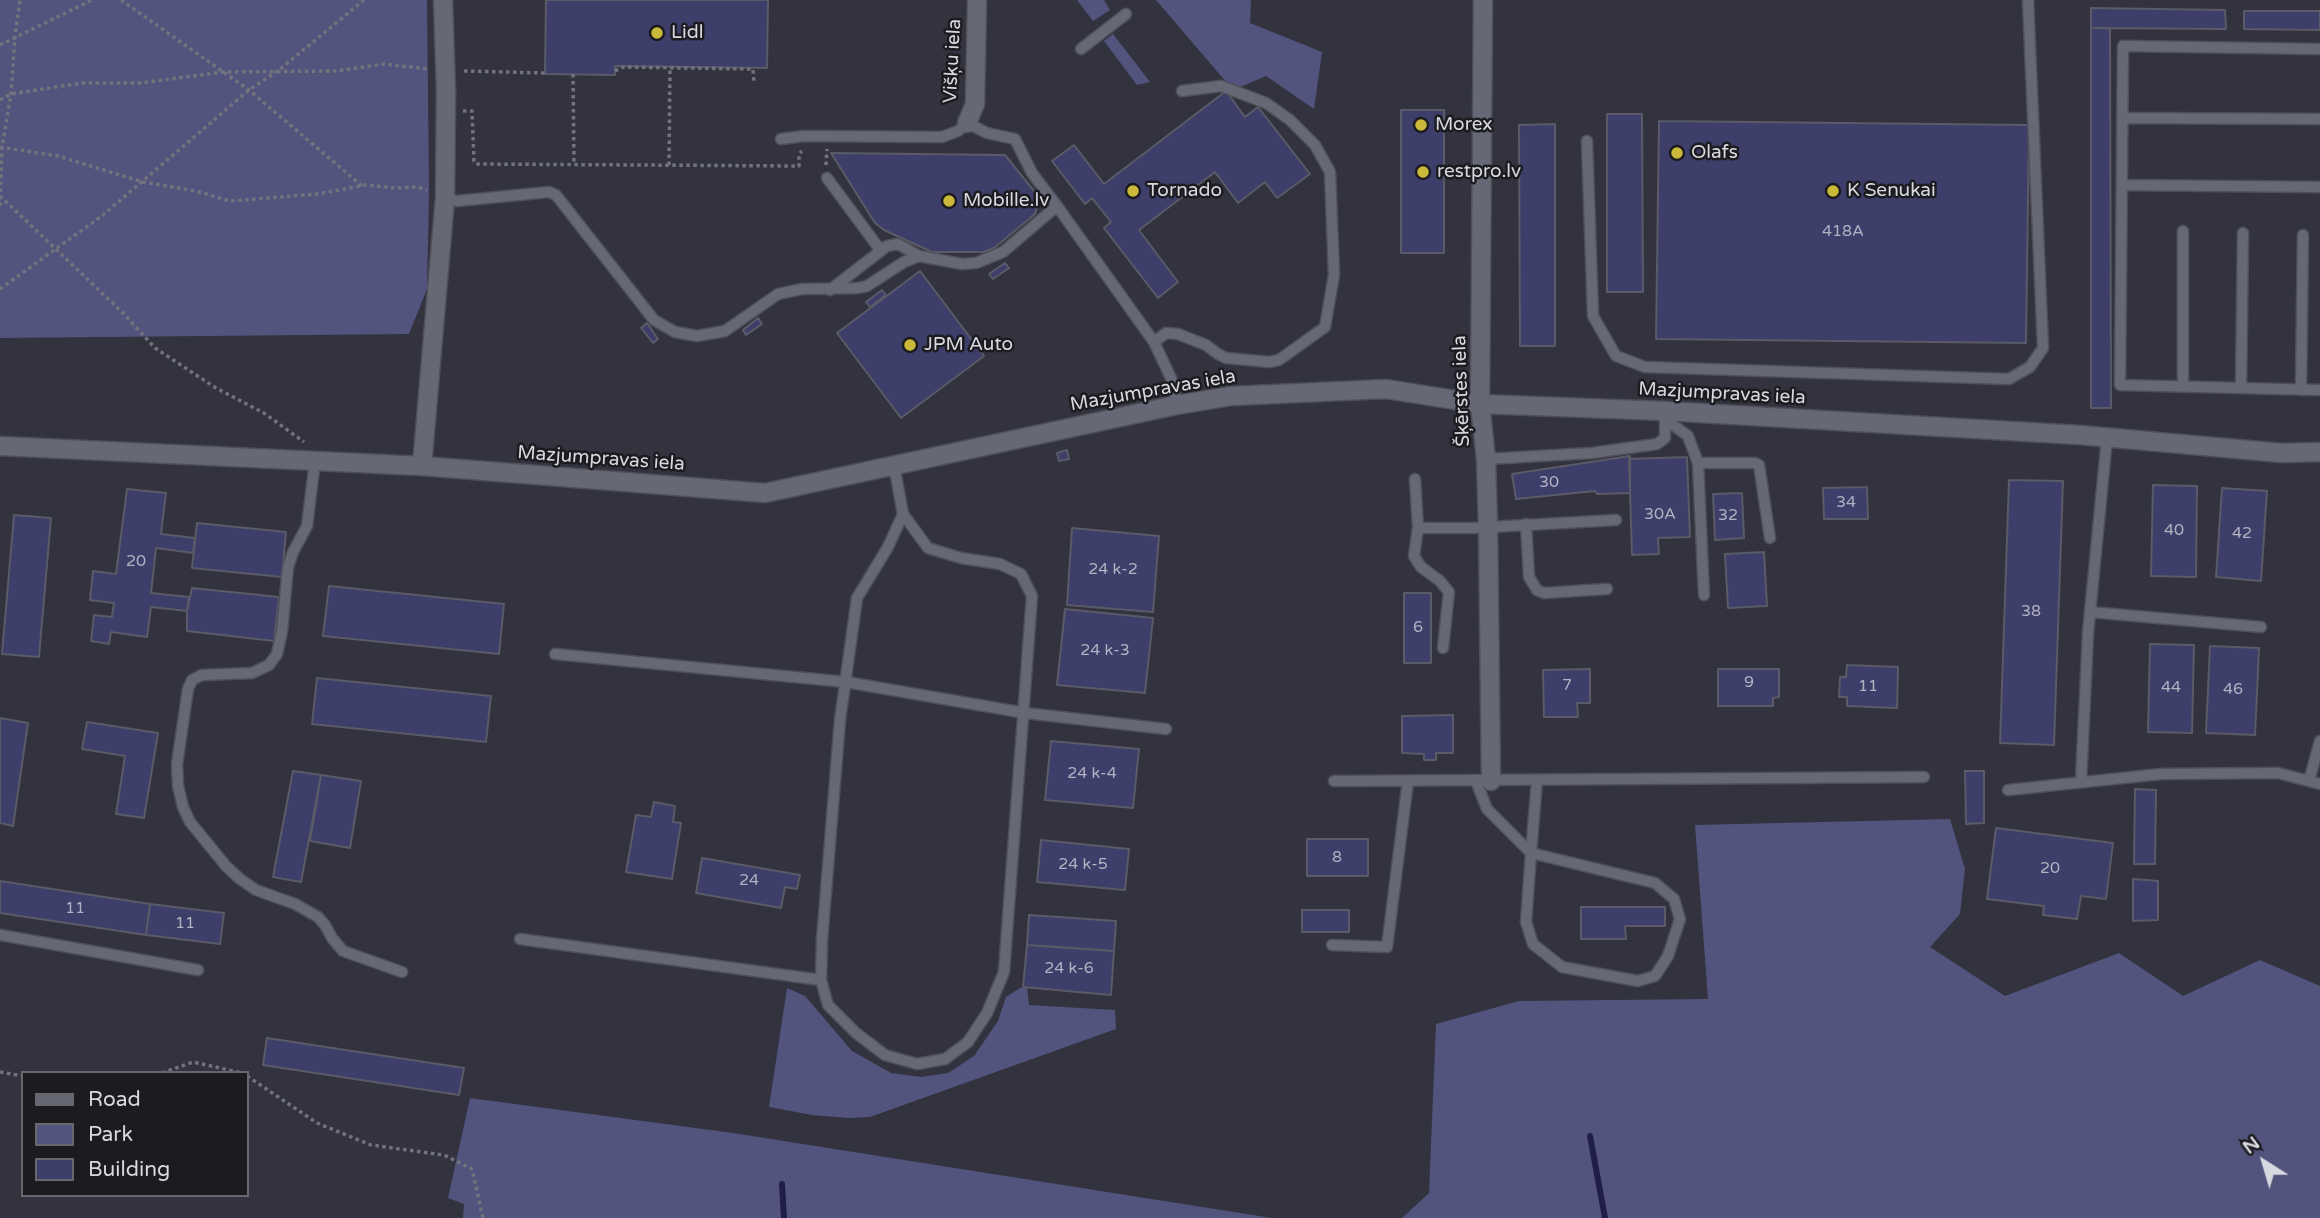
<!DOCTYPE html>
<html>
<head>
<meta charset="utf-8">
<style>
	body { margin:0 }
	#map { position:relative; width:2320px; height:1218px; overflow:hidden; background:#32333e; font-family:"Varela Round",sans-serif }
	canvas { display:block }
	.legend { position:absolute; left:21px; top:1071px; width:228px; height:126px; box-sizing:border-box; background:#1b1b20; border:2px solid #67676d; margin:0; padding:9px 12px; list-style:none; font-size:21px; color:#d8d9e0 }
	.legend li { display:flex; align-items:center; gap:14px; height:35px }
	.legend b { width:35px; border:2px solid #67676d }
	.north { position:absolute; left:2229px; top:1127px; width:70px; height:70px; -webkit-text-stroke:5px #1b1b20; paint-order:stroke; rotate:323deg; font-size:19px; font-weight:700; line-height:28px; text-align:center; color:#d8d9e0 }
	.north::after { content:''; display:block; margin:auto; width:24px; height:32px; background:#d8d9e0; clip-path:polygon(50% 0,100% 100%,50% 72%,0 100%) }
</style>
</head>
<body>
<div id="map">
<canvas width="2320" height="1218"></canvas>
<ul class="legend">
<li><b style="height:9px;background:#666875"></b>Road</li>
<li><b style="height:19px;background:#52547e"></b>Park</li>
<li><b style="height:19px;background:#3d3e69"></b>Building</li>
</ul>
<div class="north">N</div>
</div>
<script>
const ctx = document.querySelector('canvas').getContext('2d');
ctx.lineJoin = 'round';
function fill(path, color) { ctx.fillStyle = color; ctx.fill(path, 'evenodd'); }
const shape = rows => new Path2D(rows.map(r => 'M' + r).join(''));
function strokePath(path, color, width, dash) { ctx.strokeStyle = color; ctx.lineWidth = width; ctx.lineCap = dash ? 'butt' : 'round'; ctx.setLineDash(dash || []); ctx.stroke(path); }
function label(font, color, halo, rows, align = 'center') {
  ctx.font = font + ' "Varela Round",sans-serif'; ctx.lineWidth = 5; ctx.setLineDash([]); ctx.textBaseline = 'middle'; ctx.strokeStyle = halo; ctx.fillStyle = color; for (const [text, x, y, turn = 0] of rows) {
    ctx.save(); ctx.translate(x, y); ctx.rotate((+turn || 0) * Math.PI / 180); ctx.textAlign = isNaN(turn) ? turn : align; if (halo) ctx.strokeText(text, 0, 0); ctx.fillText(text, 0, 0); ctx.restore();
  }
}
const green = shape([
	[0,0,427,0,429,191,427,289,409,334,0,338],
	[1077,0,1104,0,1110,10,1093,21],
	[1156,0,1251,0,1250,23,1322,52,1314,109,1266,76,1233,90],
	[1113,34,1150,82,1137,85,1104,41],
	[1950,819,1965,869,1960,914,1930,947,2005,996,2119,953,2183,996,2260,960,2320,986,2320,1218,1402,1218,1429,1193,1436,1024,1519,1001,1708,999,1695,825],
	[787,988,805,996,852,1051,891,1073,921,1077,948,1073,974,1056,998,1021,1006,997,1020,988,1027,988,1029,1005,1115,1010,1116,1029,870,1117,849,1118,812,1115,769,1107],
	[470,1098,733,1133,1272,1218,463,1218,464,1204,448,1198]
]);
const stream = shape([
	[1590,1136,1605,1218],
	[782,1184,784,1218]
]);
const building = shape([
	[546,0,768,0,767,68,615,66,615,75,545,74,546,0],
	[2091,8,2225,10,2226,29,2091,28,2091,8],
	[2244,11,2320,11,2320,30,2244,29,2244,11],
	[2091,28,2110,28,2111,408,2091,408,2091,28],
	[1226,91,1245,117,1258,107,1310,174,1277,198,1265,182,1238,203,1215,172,1139,230,1178,282,1158,298,1104,228,1111,222,1092,198,1085,204,1052,161,1074,145,1104,184,1226,91],
	[1401,110,1444,110,1444,253,1401,253,1401,110],
	[1607,114,1642,114,1643,292,1607,292,1607,114],
	[1659,121,2029,125,2026,343,1656,339,1659,121],
	[1555,124,1555,346,1520,346,1519,125,1555,124],
	[831,153,1005,155,1038,196,1038,205,1035,214,994,248,983,252,932,252,884,230,875,223,831,153],
	[1005,263,1009,268,993,279,989,274,1005,263],
	[920,271,984,356,901,418,837,333,920,271],
	[882,290,886,295,870,307,866,302,882,290],
	[758,318,762,324,746,335,743,330,758,318],
	[647,323,658,339,653,343,641,328,647,323],
	[1067,450,1069,459,1059,461,1057,453,1067,450],
	[1630,456,1630,493,1597,494,1595,491,1516,499,1512,474,1630,456],
	[1687,457,1690,537,1658,538,1659,554,1632,555,1629,459,1687,457],
	[2009,480,2063,481,2054,745,2000,743,2009,480],
	[2153,485,2197,486,2196,577,2151,576,2153,485],
	[1867,487,1868,519,1824,519,1823,488,1867,487],
	[2222,488,2267,491,2261,581,2216,577,2222,488],
	[127,489,166,493,161,534,195,538,193,553,156,548,151,593,189,597,187,611,151,607,147,637,111,632,109,644,91,641,94,615,112,617,114,603,90,600,93,571,116,574,127,489],
	[1742,493,1744,538,1715,540,1713,494,1742,493],
	[14,515,51,518,39,657,2,654,14,515],
	[197,523,286,532,282,577,192,568,197,523],
	[1072,528,1159,536,1153,612,1067,605,1072,528],
	[1764,552,1767,606,1728,608,1725,554,1764,552],
	[329,586,504,604,499,654,323,636,329,586],
	[192,588,279,597,274,641,187,631,187,611,192,588],
	[1404,593,1431,593,1431,663,1404,663,1404,593],
	[1065,609,1153,618,1145,693,1057,685,1065,609],
	[2150,644,2194,645,2192,733,2148,732,2150,644],
	[2210,646,2259,648,2255,735,2206,733,2210,646],
	[1847,665,1898,667,1897,708,1847,706,1847,697,1839,697,1840,677,1846,677,1847,665],
	[1590,669,1590,703,1577,703,1578,717,1544,717,1543,670,1590,669],
	[1718,669,1779,669,1779,697,1773,698,1773,706,1718,706,1718,669],
	[317,678,491,696,486,742,312,724,317,678],
	[1453,715,1453,753,1436,753,1436,760,1424,760,1424,754,1402,753,1402,716,1453,715],
	[0,718,28,723,13,826,0,823,0,718],
	[87,722,158,733,144,818,116,814,125,756,82,749,87,722],
	[1051,741,1139,749,1133,808,1045,800,1051,741],
	[293,771,321,775,301,882,273,877,293,771],
	[1965,771,1984,771,1984,823,1966,824,1965,771],
	[321,775,361,781,350,848,310,841,321,775],
	[2135,789,2156,790,2155,864,2134,864,2135,789],
	[654,802,675,806,673,822,681,823,672,879,626,872,636,815,651,817,654,802],
	[1996,828,2113,843,2106,899,2081,896,2077,919,2043,915,2044,906,1987,899,1996,828],
	[1307,839,1368,839,1368,876,1307,876,1307,839],
	[1041,840,1129,849,1125,890,1037,882,1041,840],
	[702,858,800,875,797,889,785,887,781,908,696,893,702,858],
	[2133,879,2158,881,2158,920,2133,921,2133,879],
	[0,881,150,904,146,935,0,913,0,881],
	[150,904,224,913,220,944,146,935,150,904],
	[1581,907,1665,907,1665,926,1625,926,1626,939,1581,939,1581,907],
	[1302,910,1349,910,1349,932,1302,932,1302,910],
	[1029,915,1116,921,1114,951,1027,945,1029,915],
	[1027,945,1114,951,1111,995,1023,987,1027,945],
	[267,1038,464,1068,459,1095,263,1065,267,1038]
]);
const path = shape([
	[121,0,249,90,362,186],
	[0,45,92,0],
	[464,71,545,73],
	[615,71,623,67,753,69,754,83],
	[573,74,574,165],
	[0,100,11,94,82,83,140,83,223,72,336,71,384,64,428,69],
	[463,111,472,111,474,161,476,164,799,166,799,154,802,151],
	[0,147,58,156,143,182,196,191,230,201,317,194,366,185,397,188,417,187,427,190],
	[669,165,670,67],
	[826,165,827,149],
	[0,196,123,313,155,348,216,388,264,413,304,442],
	[0,206,2,147,11,94,15,36,20,0],
	[0,289,103,215,249,90,279,70,364,0],
	[0,1072,23,1076],
	[162,1073,193,1062,242,1073],
	[247,1076,317,1123,371,1145,444,1155,472,1169,483,1218]
]);
const service = shape([
	[1081,49,1126,14],
	[2320,49,2123,46,2120,385,2320,390],
	[2123,118,2320,119],
	[1587,141,1593,316,1616,356,1645,367,2009,379,2030,367,2043,348,2028,0],
	[827,178,881,251],
	[2122,185,2320,187],
	[445,198,457,201,549,192,556,195,654,320,675,332,697,336,725,331,778,294,802,289,858,288,867,286,904,262,919,256,962,264,976,263,1003,252,1057,206,1032,173,1015,139,987,133,967,123,958,131,942,137,804,136,781,139],
	[1057,206,1154,342,1171,378,1177,405],
	[2183,231,2183,387],
	[830,290,887,246,898,244,919,256],
	[1154,342,1166,333,1178,334,1206,345,1218,354,1226,358,1270,362,1279,360,1325,327,1334,275,1330,172,1315,145,1290,120,1266,103,1221,86,1182,91],
	[2241,388,2243,233],
	[2301,390,2303,235],
	[1665,419,1688,436,1698,463,1704,595],
	[1486,459,1592,453,1657,444,1665,438,1665,411],
	[315,461,307,526,293,552,288,567,282,631,277,654,269,665,252,673,202,675,192,680,188,689,177,764,178,786,183,807,190,822,226,866,240,879,256,890,295,904,318,917,325,925,332,938,343,951,402,972],
	[1698,463,1755,463,1759,465,1770,538],
	[894,465,903,514,888,547,857,598,840,720,822,940,821,980,828,1005,856,1033,885,1055,917,1064,945,1059,968,1042,987,1013,1004,972,1032,596,1021,574,1000,564,961,558,928,548,903,514],
	[1415,479,1418,528,1473,528,1616,520],
	[1526,524,1529,577,1537,590,1544,593,1607,589],
	[1418,528,1414,556,1421,567,1440,581,1449,592,1443,648],
	[2090,612,2261,627],
	[555,654,846,682,1025,713,1166,729],
	[1334,781,1924,777],
	[1476,781,1487,809,1531,853,1655,883,1674,899,1680,919,1668,956,1655,976,1638,981,1562,967,1533,944,1526,922,1531,853,1537,780],
	[2309,781,2320,741],
	[2081,782,2088,633,2107,438],
	[2008,790,2161,774,2278,773,2320,784],
	[0,935,198,970],
	[520,939,821,980],
	[1332,945,1387,947,1408,781]
]);
const minor = shape([
	[1483,0,1480,404,1486,459,1488,526,1491,781],
	[967,123,975,104,977,0],
	[0,446,422,466,765,493,1177,405,1231,396,1386,389,1480,404,1665,411,2080,435,2282,453,2320,452],
	[422,466,445,198,446,92,443,0]
]);
const markers = [
	[657,33,7,"#cbba39"],
	[1421,125,7,"#cbba39"],
	[1677,153,7,"#cbba39"],
	[1423,172,7,"#cbba39"],
	[1133,191,7,"#cbba39"],
	[1833,191,7,"#cbba39"],
	[949,201,7,"#cbba39"],
	[910,345,7,"#cbba39"]
];
const numberNames = [
	["418A",1843,232],
	["30",1549,483],
	["34",1846,503],
	["30A",1660,515],
	["32",1728,516],
	["40",2174,531],
	["42",2242,534],
	["20",136,562],
	["24 k-2",1113,570],
	["38",2031,612],
	["6",1418,628],
	["24 k-3",1105,651],
	["9",1749,683],
	["7",1567,686],
	["11",1868,687],
	["44",2171,688],
	["46",2233,690],
	["24 k-4",1092,774],
	["8",1337,858],
	["24 k-5",1083,865],
	["20",2050,869],
	["24",749,881],
	["11",75,909],
	["11",185,924],
	["24 k-6",1069,969]
];
const poiNames = [
	["Lidl",671,33],
	["Morex",1435,125],
	["Olafs",1691,153],
	["restpro.lv",1437,172],
	["Tornado",1147,191],
	["K Senukai",1847,191],
	["Mobille.lv",963,201],
	["JPM Auto",924,345]
];
const streetNames = [
	["Višķu iela",953,61,-87],
	["Mazjumpravas iela",1153,391,-10],
	["Šķērstes iela",1462,391,-92],
	["Mazjumpravas iela",1722,394,3],
	["Mazjumpravas iela",601,459,4]
];
fill(green, '#52547e');
strokePath(stream, '#201e46', 6);
fill(building, '#3d3e69');
strokePath(building, '#5a5b67', 2);
strokePath(service, '#4f5059', 13);
strokePath(minor, '#4f5059', 21);
strokePath(path, '#72737d', 3.5, [3.5, 3.5]);
strokePath(service, '#666875', 10);
strokePath(minor, '#666875', 18);
for (const [x, y, r, color] of markers) { const dot = new Path2D(); dot.arc(x, y, r, 0, 2 * Math.PI); ctx.fillStyle = color; ctx.fill(dot); strokePath(dot, '#1b1b20', 2.5); }
label('16px', '#b1b2c2', null, numberNames);
label('19px', '#d8d9e0', '#1b1b20', poiNames, 'left');
label('19px', '#d8d9e0', '#1b1b20', streetNames);
</script>
</body>
</html>
